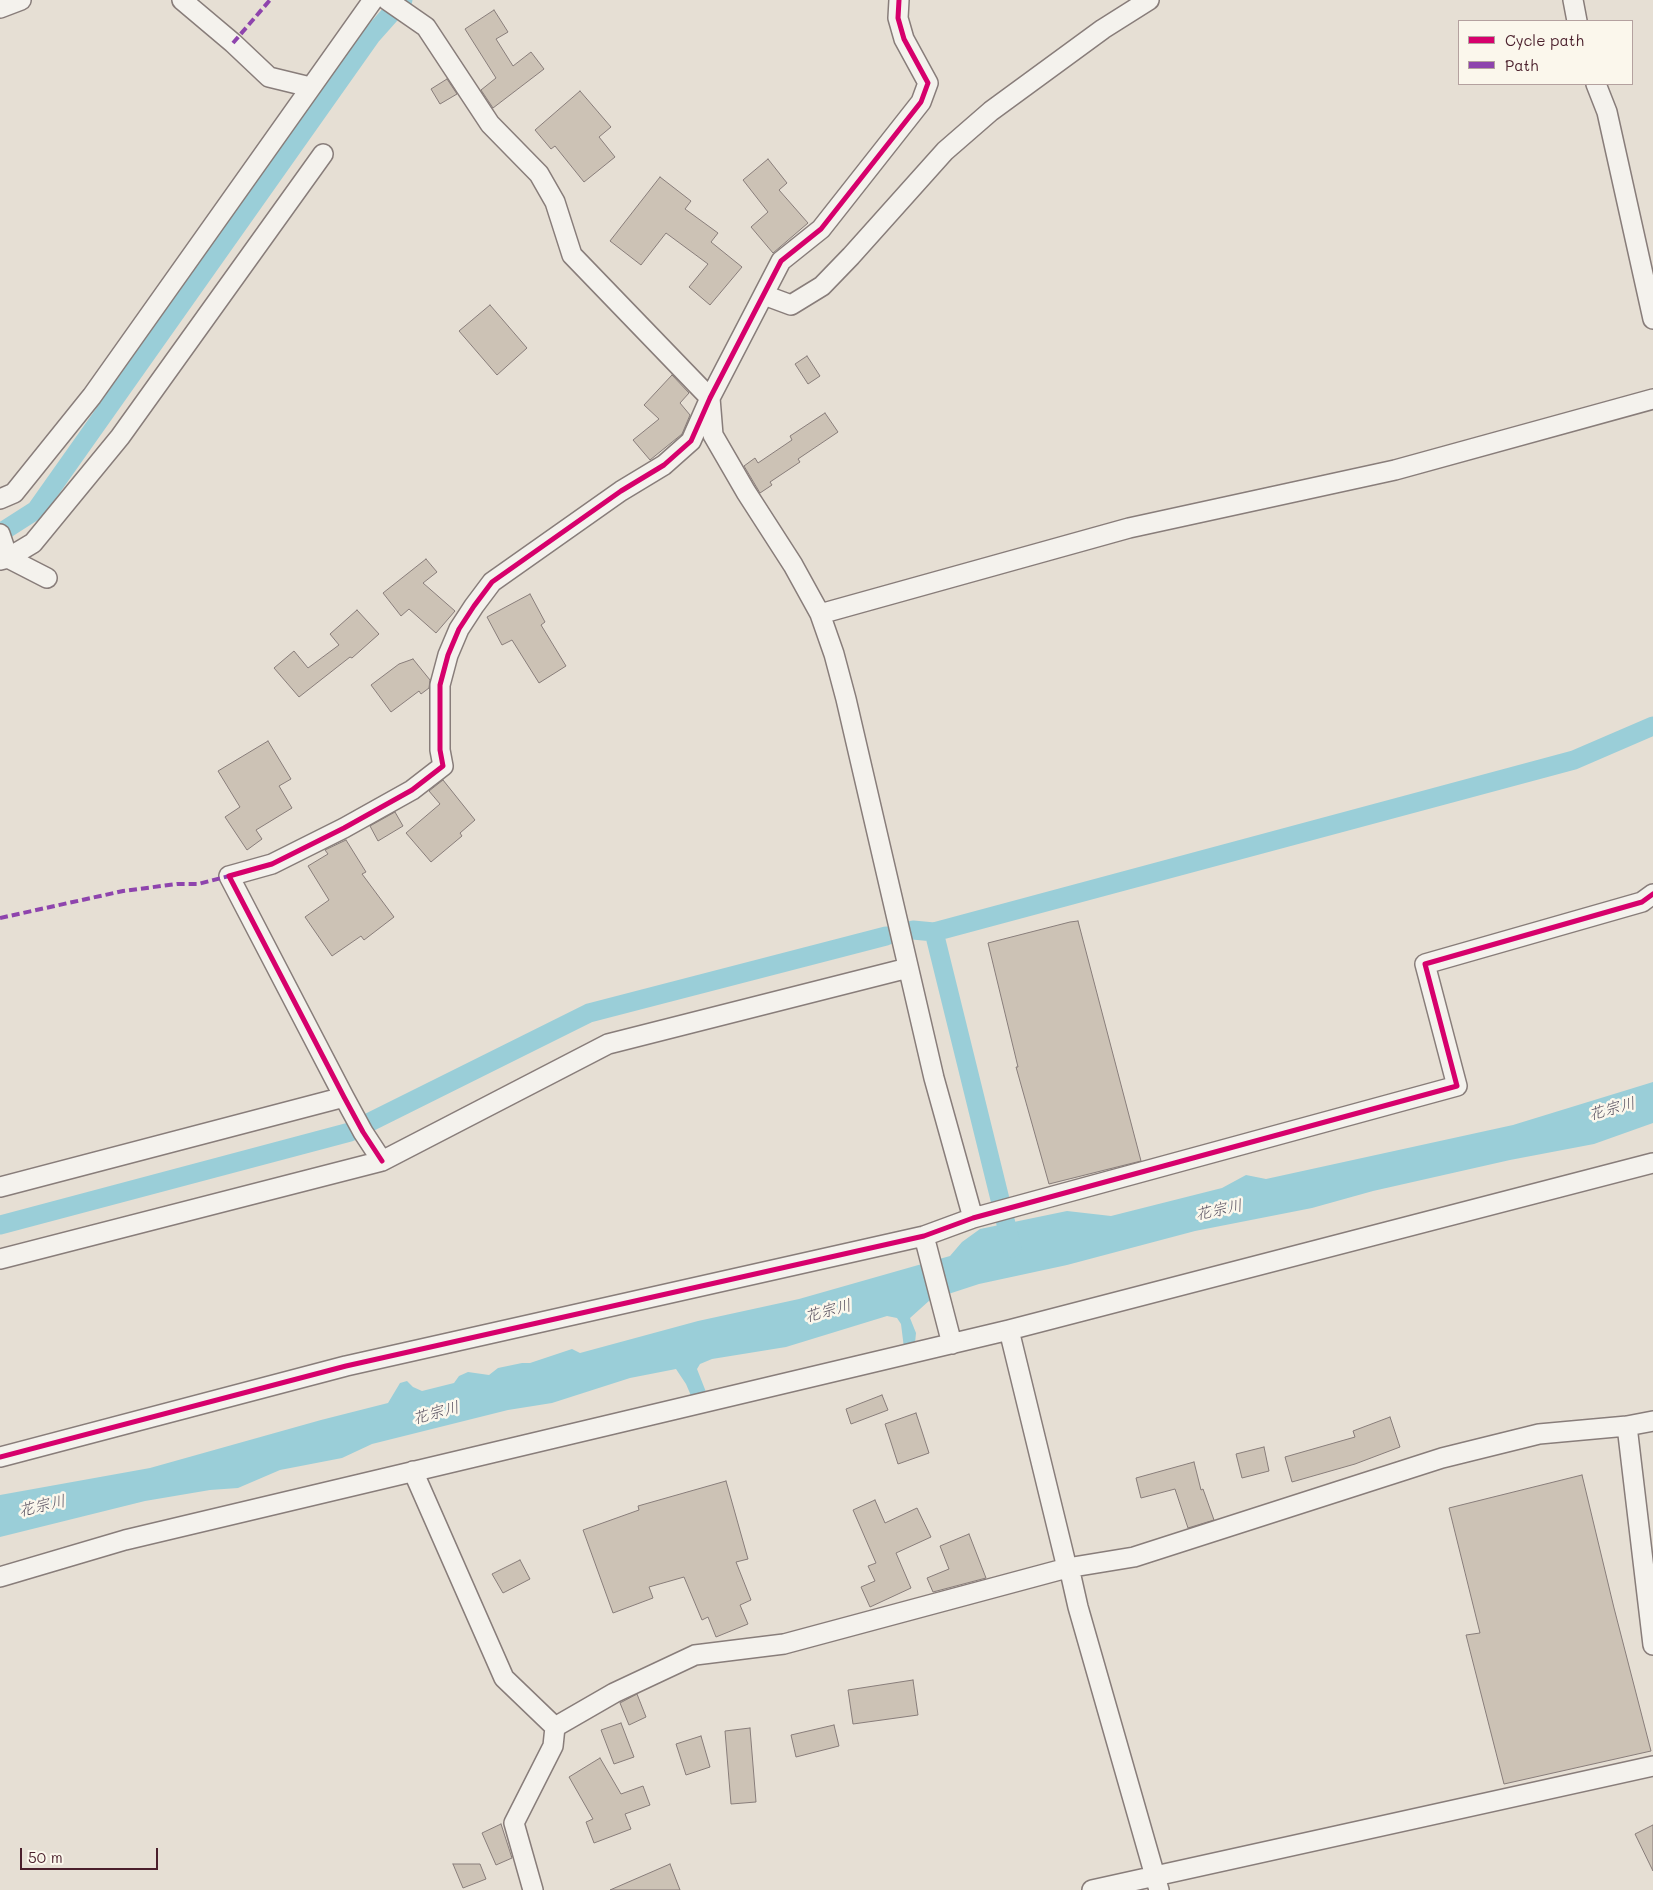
<!DOCTYPE html>
<html>
<head>
<meta charset="utf-8">
<style>
	body { margin:0 }
	#map { position:relative; width:1653px; height:1890px; overflow:hidden; background:#e6dfd4; font-family:Mali,sans-serif }
	canvas { display:block }
	.legend { position:absolute; left:1458px; top:20px; width:175px; height:65px; box-sizing:border-box; background:#fbf7ec; border:1px solid #b4a19f; margin:0; padding:6px 9px; list-style:none; font-size:15px; color:#4a1f2b }
	.legend li { display:flex; align-items:center; gap:10px; height:25px }
	.legend b { width:25px; border:1px solid #b4a19f }
	.scale { position:absolute; left:20px; top:1848px; width:138px; height:22px; box-sizing:border-box; border:2px solid #4a1f2b; border-top:0; padding-left:6px; font-size:15px; line-height:18px; white-space:nowrap; color:#4a1f2b; -webkit-text-stroke:4px #fbf7ec; paint-order:stroke }
</style>
</head>
<body>
<div id="map">
<canvas width="1653" height="1890"></canvas>
<ul class="legend">
<li><b style="height:6px;background:#d6006c"></b>Cycle path</li>
<li><b style="height:6px;background:#8e44ad"></b>Path</li>
</ul>
<div class="scale">50 m</div>
</div>
<script>
const ctx = document.querySelector('canvas').getContext('2d');
ctx.lineJoin = 'round';
function fill(path, color) { ctx.fillStyle = color; ctx.fill(path, 'evenodd'); }
const shape = rows => new Path2D(rows.map(r => 'M' + r).join(''));
function strokePath(path, color, width, dash) { ctx.strokeStyle = color; ctx.lineWidth = width; ctx.lineCap = dash ? 'butt' : 'round'; ctx.setLineDash(dash || []); ctx.stroke(path); }
function label(font, color, halo, rows, align = 'center') {
  ctx.font = font + ' Mali,"Klee One",sans-serif'; ctx.lineWidth = 5; ctx.setLineDash([]); ctx.textBaseline = 'middle'; ctx.strokeStyle = halo; ctx.fillStyle = color; for (const [text, x, y, turn = 0] of rows) {
    ctx.save(); ctx.translate(x, y); ctx.rotate((+turn || 0) * Math.PI / 180); ctx.textAlign = isNaN(turn) ? turn : align; if (halo) ctx.strokeText(text, 0, 0); ctx.fillText(text, 0, 0); ctx.restore();
  }
}
const water = shape([
	[1653,1082,1653,1123,1594,1144,1510,1160,1373,1191,1312,1208,1195,1231,1067,1265,979,1284,930,1300,910,1318,916,1333,915,1343,904,1348,901,1324,897,1318,887,1316,786,1347,712,1359,700,1364,697,1369,706,1392,692,1398,686,1384,676,1369,630,1378,552,1403,508,1410,372,1444,342,1458,280,1470,238,1488,210,1490,145,1501,0,1537,0,1495,150,1468,321,1420,388,1403,400,1383,407,1381,413,1387,422,1391,454,1383,459,1376,468,1372,489,1375,498,1368,522,1363,530,1363,572,1349,580,1353,698,1321,799,1299,950,1256,962,1242,980,1229,1067,1211,1111,1216,1222,1188,1246,1175,1266,1179,1513,1125]
]);
const canal = shape([
	[0,533,36,510,371,36,403,0],
	[913,930,934,932],
	[370,1122,589,1013,886,936],
	[0,1225,350,1132],
	[1012,1248,934,932,1574,760,1653,726]
]);
const building = shape([
	[494,10,508,32,496,39,513,66,531,52,544,69,493,108,481,90,496,78,465,29,494,10],
	[447,79,457,94,440,104,431,89,447,79],
	[580,91,611,127,599,137,615,157,584,182,555,146,551,149,535,130,580,91],
	[768,159,787,183,779,190,808,223,773,253,751,227,768,212,743,180,768,159],
	[660,177,691,201,685,209,718,233,711,242,742,267,710,305,689,287,708,264,666,233,641,265,610,241,660,177],
	[490,305,527,348,497,375,459,331,490,305],
	[807,356,820,376,808,384,795,364,807,356],
	[672,375,689,393,680,403,690,415,682,434,650,460,633,440,659,419,644,405,672,375],
	[825,413,838,432,798,459,800,462,770,482,772,485,760,493,744,466,755,458,758,463,792,440,790,436,825,413],
	[426,559,437,572,423,583,455,611,436,633,409,609,401,616,383,593,426,559],
	[530,594,545,622,541,625,566,666,539,683,512,640,502,645,487,617,530,594],
	[357,610,379,634,352,658,350,657,299,697,274,668,294,651,308,668,339,645,330,634,357,610],
	[413,659,430,680,429,688,421,694,419,691,391,712,371,685,399,664,413,659],
	[268,741,291,779,279,786,292,808,256,830,262,839,247,850,225,817,240,807,218,771,268,741],
	[443,780,475,820,460,833,462,836,431,862,406,833,440,804,429,791,443,780],
	[395,812,403,826,378,841,370,826,395,812],
	[346,840,366,872,362,874,394,917,364,940,361,936,332,956,305,917,329,900,308,866,328,854,325,850,346,840],
	[1078,921,1141,1161,1049,1184,1016,1067,1018,1067,988,943,1070,922,1078,921],
	[882,1395,888,1410,851,1424,846,1409,882,1395],
	[916,1413,929,1453,898,1464,885,1424,916,1413],
	[1390,1417,1400,1447,1355,1464,1292,1482,1285,1457,1355,1437,1353,1431,1390,1417],
	[1264,1447,1269,1471,1242,1478,1236,1454,1264,1447],
	[1194,1462,1201,1490,1203,1489,1214,1520,1188,1528,1175,1489,1141,1498,1136,1478,1194,1462],
	[1582,1475,1614,1608,1651,1751,1504,1784,1466,1635,1480,1633,1449,1508,1582,1475],
	[726,1481,748,1559,736,1562,751,1600,740,1605,748,1624,716,1637,708,1617,702,1620,684,1577,649,1587,653,1598,613,1613,583,1530,639,1510,638,1506,726,1481],
	[875,1500,885,1523,917,1508,931,1537,896,1553,911,1588,870,1607,861,1587,875,1581,868,1566,876,1563,853,1510,875,1500],
	[969,1534,986,1578,933,1592,927,1578,949,1569,940,1546,969,1534],
	[520,1560,530,1579,503,1593,492,1574,520,1560],
	[913,1680,918,1715,853,1724,848,1690,913,1680],
	[637,1694,646,1717,629,1725,620,1703,637,1694],
	[621,1723,634,1757,614,1764,601,1730,621,1723],
	[834,1725,839,1746,796,1757,791,1735,834,1725],
	[750,1728,756,1802,731,1804,725,1731,750,1728],
	[701,1736,710,1767,686,1775,676,1744,701,1736],
	[600,1758,621,1794,643,1786,650,1805,625,1814,631,1829,594,1843,586,1822,593,1819,569,1777,600,1758],
	[501,1824,512,1858,496,1865,482,1833,501,1824],
	[1653,1825,1653,1871,1635,1834,1653,1825],
	[453,1864,480,1864,486,1879,463,1888,453,1864],
	[670,1864,680,1890,610,1890,670,1864]
]);
const street = shape([
	[182,0,233,43,269,77,310,87],
	[387,0,426,27,490,124,539,174,555,202,572,255,710,398,713,435,746,492,793,565,820,614,834,654,846,699,934,1078,973,1218],
	[1573,0,1577,21],
	[0,8,21,0],
	[1596,84,1607,112,1653,319],
	[764,295,791,305,822,286,851,256,945,151,991,111,1103,29,1149,0],
	[0,499,14,493,92,396,373,0],
	[0,534,8,558,47,578],
	[0,560,8,558,33,543,120,437,323,154],
	[820,614,1129,528,1395,470,1653,399],
	[382,1161,363,1132,344,1097,229,876,272,864,344,828,412,790,443,766,440,750,440,685,448,655,459,629,474,606,492,582,621,491,664,465,691,441,710,398,781,261,821,229,921,102,928,83,904,39,898,18,899,0],
	[0,1187,344,1097],
	[924,1236,952,1344],
	[0,1259,382,1161,608,1044,908,968],
	[1009,1330,1067,1568,1071,1576,1078,1607,1159,1890],
	[1627,1426,1653,1645],
	[0,1457,346,1366,924,1236,973,1218,1457,1086,1425,964,1642,902,1653,894],
	[413,1471,504,1678,555,1727],
	[0,1577,125,1540,1009,1330,1653,1163],
	[555,1727,614,1693,695,1655,784,1644,1067,1568,1134,1557,1442,1458,1539,1434,1627,1426,1653,1421],
	[533,1890,514,1823,553,1746,555,1727],
	[1092,1890,1653,1766]
]);
const quiet = shape([
	[233,43,270,0],
	[0,918,123,891,177,884,198,884,229,876]
]);
const cycleway = shape([
	[382,1161,363,1132,344,1097,229,876,272,864,344,828,412,790,443,766,440,750,440,685,448,655,459,629,474,606,492,582,621,491,664,465,691,441,710,398,781,261,821,229,921,102,928,83,904,39,898,18,899,0],
	[0,1457,346,1366,924,1236,973,1218,1457,1086,1425,964,1642,902,1653,894]
]);
const waterNames = [
	["花宗川",1612,1109,-15],
	["花宗川",1219,1210,-12],
	["花宗川",828,1311,-15],
	["花宗川",436,1413,-15],
	["花宗川",42,1506,-13]
];
fill(water, '#9aced8');
strokePath(canal, '#9aced8', 19);
fill(building, '#ccc2b5');
strokePath(building, '#887d7a', 1);
strokePath(street, '#887d7a', 22);
strokePath(street, '#f4f2ed', 19);
strokePath(quiet, '#8e44ad', 4, [8, 4]);
strokePath(cycleway, '#d6006c', 5);
label('italic 16px', '#585160', '#fbf7ec', waterNames);
</script>
</body>
</html>
